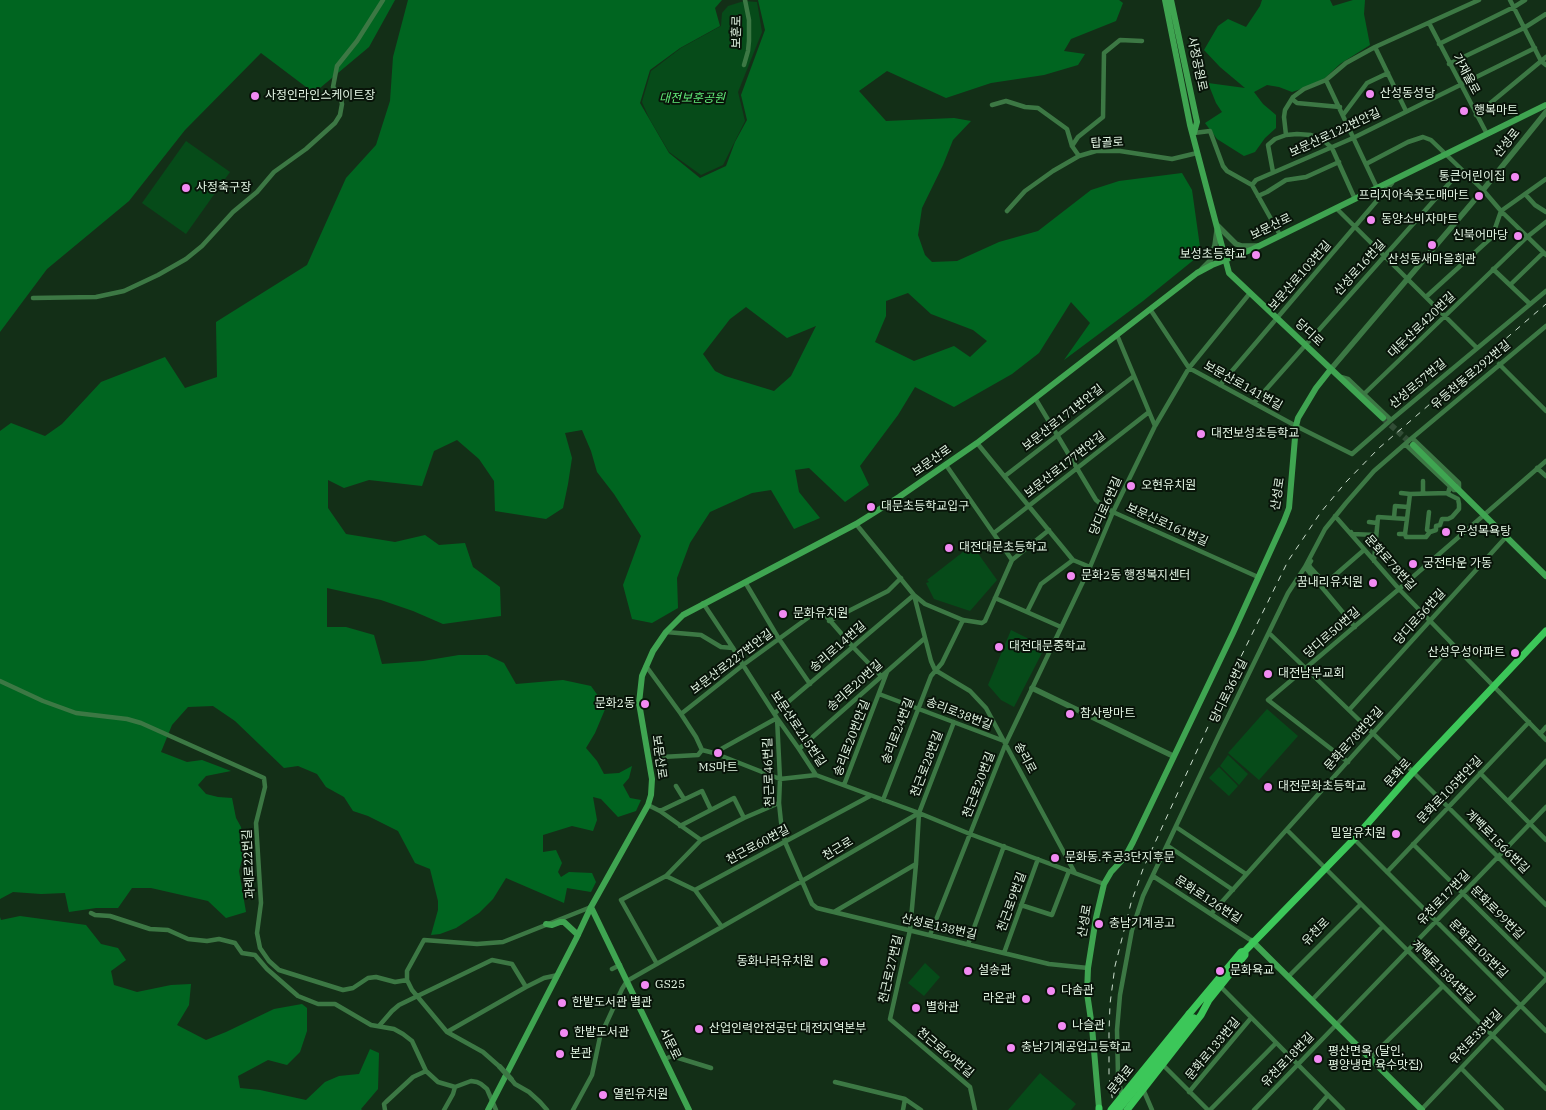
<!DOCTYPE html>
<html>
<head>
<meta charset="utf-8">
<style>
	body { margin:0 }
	canvas { display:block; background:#132f17 }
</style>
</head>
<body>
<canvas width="1546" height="1110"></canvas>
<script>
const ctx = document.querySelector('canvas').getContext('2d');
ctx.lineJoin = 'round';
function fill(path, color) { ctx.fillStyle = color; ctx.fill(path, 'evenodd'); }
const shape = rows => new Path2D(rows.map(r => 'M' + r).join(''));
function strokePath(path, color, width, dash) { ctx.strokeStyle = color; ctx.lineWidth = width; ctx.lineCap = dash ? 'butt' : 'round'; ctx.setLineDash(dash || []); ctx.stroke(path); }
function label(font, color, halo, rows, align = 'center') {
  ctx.font = font + ' "IBM Plex Serif","Noto Sans KR",serif'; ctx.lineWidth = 4; ctx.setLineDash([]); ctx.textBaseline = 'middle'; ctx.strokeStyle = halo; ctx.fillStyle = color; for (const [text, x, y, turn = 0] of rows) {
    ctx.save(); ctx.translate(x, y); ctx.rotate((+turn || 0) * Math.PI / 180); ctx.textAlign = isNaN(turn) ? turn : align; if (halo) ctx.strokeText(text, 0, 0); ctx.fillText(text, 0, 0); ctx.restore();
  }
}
const green = shape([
	[744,1,757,2,762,32,738,92,745,121,723,165,701,175,669,152,649,118,642,102,651,71,681,48,721,26,722,13,728,6],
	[186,141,230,172,186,234,142,203],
	[972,545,997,580,970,611,934,599,926,583,929,582,927,580],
	[1011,630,1045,647,1014,707,1001,700,988,685],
	[1267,709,1298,736,1259,780,1228,753],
	[1228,755,1248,774,1239,785,1220,766],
	[1219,767,1238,786,1229,796,1209,778],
	[925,963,940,977,924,996,908,983],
	[1040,1073,1076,1104,1071,1110,1008,1110]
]);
const forest = shape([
	[0,0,395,0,369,47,314,93,261,53,185,130,129,201,47,269,0,332],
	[408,0,722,0,715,8,720,26,680,48,650,70,640,103,669,153,700,178,726,166,735,142,747,120,741,95,765,30,758,0,1119,0,1123,3,1116,21,1071,39,1064,51,1085,54,1078,65,1044,75,991,83,946,98,887,71,859,91,886,121,954,118,971,121,953,140,943,165,922,208,918,235,925,255,932,262,957,261,999,242,1038,231,1091,190,1119,181,1182,173,1192,190,1201,254,1143,301,1064,360,1090,323,1071,302,1039,353,1012,374,954,407,915,387,898,415,860,466,869,485,845,502,809,468,795,470,799,492,820,518,794,529,771,490,752,493,710,512,690,543,677,578,678,608,652,623,632,619,623,585,641,536,614,494,597,472,591,451,582,430,565,433,572,458,568,484,563,508,546,519,495,511,494,481,479,459,457,440,434,451,422,486,369,480,344,488,328,480,328,508,346,534,395,542,425,535,439,545,465,543,473,567,500,587,501,616,443,624,413,611,381,600,327,588,327,627,346,627,374,635,382,664,423,661,459,655,487,655,504,663,516,684,563,680,591,686,606,707,595,733,586,748,597,761,604,774,619,773,632,766,629,778,623,785,630,798,641,800,636,811,618,817,601,799,593,797,597,820,593,831,572,826,543,835,543,852,556,850,562,863,558,872,561,877,569,872,592,873,596,882,591,892,567,888,564,903,506,878,493,899,479,913,456,928,440,934,431,935,438,910,438,901,430,869,415,863,398,831,368,816,353,811,344,797,326,787,317,774,298,766,284,768,235,721,213,706,188,707,172,725,161,752,187,762,202,760,231,771,206,776,198,785,206,794,218,797,232,798,236,818,241,827,244,851,239,871,246,912,226,918,208,901,151,888,132,888,118,908,96,908,69,912,65,893,41,894,13,892,0,899,0,431,11,423,45,436,62,424,101,382,165,357,185,388,217,377,216,322,307,265,346,178,376,145,390,101,393,57],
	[908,293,931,314,973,330,987,341,970,357,954,346,914,361,875,342,886,316,886,301],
	[746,307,787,338,816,326,791,376,774,391,725,376,715,371,703,354,730,319],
	[1262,0,1330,0,1333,6,1353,0,1365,0,1364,14,1370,45,1340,64,1324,79,1301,89,1292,92,1279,87,1267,85,1254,92,1263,104,1276,115,1276,128,1265,138,1255,152,1244,156,1217,139,1205,123,1222,112,1216,103,1208,83,1245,88,1220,67,1204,50,1218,26,1228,19,1246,27,1260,6],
	[20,916,86,925,101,944,118,948,126,960,111,971,114,985,137,992,171,985,191,984,189,1005,177,1025,206,1040,226,1032,274,1009,302,1004,307,1008,307,1031,300,1052,287,1065,268,1060,238,1076,240,1088,260,1090,306,1100,325,1082,339,1076,359,1074,370,1049,379,1053,378,1089,361,1109,362,1110,0,1110,0,917,1,920]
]);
const secondaryTunnel = shape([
	[1384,419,1412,444]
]);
const minor = shape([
	[1510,0,1541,61,1546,65],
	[1429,23,1487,134],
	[1439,44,1514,7,1525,0],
	[1375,47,1406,111],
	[1449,64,1524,28,1546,14],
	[744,65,748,51,749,41,749,20,745,0],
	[1326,80,1377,188],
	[1292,99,1297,103,1340,107],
	[992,105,1006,101,1025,107,1038,108,1067,129,1072,146,1079,156],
	[1343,115,1367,83,1388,73],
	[1476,115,1546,57],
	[1194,133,1210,131,1223,166,1227,171,1252,185,1280,235],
	[1286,135,1284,117,1285,110,1293,97,1304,89,1326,80,1346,63,1375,47,1479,0],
	[1072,146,1078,137,1103,117,1104,53,1120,40,1142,41],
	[1366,164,1408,142,1423,137,1431,140,1483,190,1501,211,1546,255],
	[1273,172,1268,145,1275,139,1286,135,1297,134,1311,135,1323,140,1332,148,1355,199],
	[1252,185,1256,180,1353,138,1535,48],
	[1525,194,1535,205,1546,212],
	[1258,196,1267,192,1286,180,1306,177,1339,162],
	[1336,208,1477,348],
	[1007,211,1025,191,1053,171,1079,156,1096,151,1120,151,1172,159,1197,153],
	[1493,269,1530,304],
	[1510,285,1543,253],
	[1426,297,1492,237,1501,211,1546,179],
	[33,298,96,297,124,291,158,275,186,259,202,246,233,212,257,192,274,172,306,149,335,123,340,115,342,104,340,95,333,87,337,66,357,41,383,0],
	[1150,309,1189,368,1296,426,1352,454,1391,420,1546,291],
	[1117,335,1155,426],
	[1499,364,1546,411],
	[1341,377,1348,379,1391,420],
	[1220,385,1392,183],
	[1364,394,1527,237,1546,222],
	[1035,398,1096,500,1102,505,1113,512,1258,577],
	[1254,403,1461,170],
	[977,443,1073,560,1090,567],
	[1405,444,1454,490,1459,490,1459,483,1412,438],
	[946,465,1012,560],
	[1537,468,1546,476],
	[1005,476,1134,376],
	[1423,481,1423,493],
	[1401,493,1410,494],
	[1429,512,1427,530,1430,532],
	[1335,516,1399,589,1546,740],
	[1394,518,1395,506,1408,507],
	[1369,522,1377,523],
	[856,524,914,595,931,661,935,670,970,691,986,708,1075,873],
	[1351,532,1352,534,1376,535],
	[994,533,1149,412],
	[1399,534,1405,534,1407,519],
	[1405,534,1406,537,1426,537,1430,532,1436,530,1436,526,1440,525,1442,519,1448,519,1452,517,1459,509,1459,504,1458,499,1448,494,1449,490],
	[1311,561,1309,564,1310,567,1322,580,1326,583,1364,550],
	[1374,561,1378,517,1407,519,1410,494,1448,493,1450,486],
	[1305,567,1355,627],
	[745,582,779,639,810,684],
	[995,598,1061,627],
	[703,603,733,648,743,665,777,718,799,749,816,775,919,813],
	[1027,612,1041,584,1073,560],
	[829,621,888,591,901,578],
	[666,632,701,635,721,647,733,648],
	[1269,633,1413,772,1546,905],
	[646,666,681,714,696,737,702,750],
	[0,681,43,701,76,713,127,719,141,723,264,778,265,787,256,823,261,903,257,933,260,948,269,961,279,970,343,990,353,988,368,978,376,977,395,982,407,980],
	[879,694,1004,741],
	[1349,710,1506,537],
	[775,713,914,595,925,604,963,620,982,623,985,621,1012,560,1049,530],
	[681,714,743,665,820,609,853,647,881,676],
	[954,722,919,813,916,864,910,930,890,1019,970,1087,975,1110],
	[1540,734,1546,727],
	[799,749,925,638],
	[702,750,714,753,780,779,816,775],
	[714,753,777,718,780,779,779,803,781,822,785,842,812,904,817,908,1049,964,1088,968],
	[662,757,698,755,702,750],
	[1348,762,1268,700,1399,589,1546,461],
	[1480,773,1546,840],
	[844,785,887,672],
	[676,786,684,799],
	[883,800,931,676,942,663,963,620],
	[1508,801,1546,761],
	[648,805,660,811,701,840],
	[660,811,702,791,711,810],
	[680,826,734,798,744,818],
	[1176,827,1246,874],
	[1287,830,1546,1089],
	[1354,839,1546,1031],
	[1413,844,1546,976],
	[1168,846,1233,890],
	[1387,872,1529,722],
	[666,876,695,890],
	[1153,876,1252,941],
	[695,890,870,796],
	[695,890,722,927],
	[1021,905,1052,915,1069,871],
	[834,912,916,864],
	[91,913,95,915,110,916,150,929,168,930,188,939,207,941,219,939,235,943,242,953,255,955,267,969,298,996,318,1004,335,1004,371,1025,394,1029,403,1034,412,1041,426,1071,438,1082,455,1087,471,1081,477,1082,481,1084,487,1089,496,1110],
	[1211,914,1452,645],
	[930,935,1006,743,1090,567,1113,512,1155,426,1189,368,1250,293],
	[968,944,1004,846],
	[1004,953,1038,859],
	[657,964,621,900,666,876,701,840,744,818,779,803],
	[612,969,620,965],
	[1288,977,1361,904],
	[1220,986,1343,1110],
	[1312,1000,1383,926],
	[379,1026,392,1011,399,1005,492,960,512,964,526,987],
	[447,1032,526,987,544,978,558,975],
	[1370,1058,1443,986],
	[665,1059,672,1056,711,1068],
	[1162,1064,1208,1110],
	[500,1067,483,1052,447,1032,412,990,407,980,407,971,424,940,477,944,503,942,591,907],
	[1461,1068,1502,1110],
	[511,1079,515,1084,529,1092,540,1102,547,1110],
	[835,1082,905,1099,921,1110],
	[1143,1089,1152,1110],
	[1189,1092,1251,1018],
	[1122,1098,1118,1075,1117,1030,1120,995,1132,930,1143,896,1218,737,1288,593,1305,567,1325,529,1346,503,1374,471,1412,438,1546,326],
	[385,1110,384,1104,386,1102,413,1077,426,1071],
	[444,1110,453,1094,455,1087],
	[573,1110,592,1075,600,1037,622,989,627,981,802,881,919,813,970,834,1104,884],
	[903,1110,905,1099],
	[1210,1110,1276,1043],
	[1254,1110,1546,807],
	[1315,1110,1328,1095],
	[1421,1110,1546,979]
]);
const tertiary = shape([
	[1217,225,1236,244,1242,246,1258,246],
	[1202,269,1210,261,1215,245,1217,230],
	[1331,369,1483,190,1546,112],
	[1032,688,1173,756]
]);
const secondary = shape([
	[1165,0,1190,125,1229,273,1383,418],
	[1171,0,1197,122,1194,133],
	[1413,445,1546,576],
	[591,907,689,1110],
	[546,924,552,925,560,922,564,922,578,935],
	[1252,941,1422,1110],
	[1099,1108,1092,1027,1087,993,1088,968,1096,918,1104,884,1111,872,1125,857,1133,842,1233,633,1284,521,1289,508,1296,426,1298,418,1316,388,1331,369],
	[488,1110,576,939,591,907,648,805,651,795,652,779,639,703,642,676,653,651,666,632,683,615,856,524,899,497,977,443,1197,273,1212,265,1253,249,1546,105]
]);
const primary = shape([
	[1209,1000,1245,955,1245,951],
	[1189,1014,1241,952,1245,951,1354,839,1413,772,1546,631],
	[1099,1110,1099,1108],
	[1127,1110,1201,1015,1210,998]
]);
const rail = shape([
	[1114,1110,1109,1076,1109,1032,1110,1004,1115,966,1131,903,1143,869,1227,685,1288,561,1321,512,1346,482,1379,448,1546,304]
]);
const tertiaryBridge = shape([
	[500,1067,511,1079]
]);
const primaryBridge = shape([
	[1111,1110,1189,1014],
	[1118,1110,1194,1018]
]);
const markers = [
	[1370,94,5,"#f28af3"],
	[255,96,5,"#f28af3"],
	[1464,111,5,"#f28af3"],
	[1515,177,5,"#f28af3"],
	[186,188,5,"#f28af3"],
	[1479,196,5,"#f28af3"],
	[1371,220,5,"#f28af3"],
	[1518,236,5,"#f28af3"],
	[1432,245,5,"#f28af3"],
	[1256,255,5,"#f28af3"],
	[1201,434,5,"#f28af3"],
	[1131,486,5,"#f28af3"],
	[871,507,5,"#f28af3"],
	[1446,532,5,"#f28af3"],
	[949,548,5,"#f28af3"],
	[1413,564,5,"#f28af3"],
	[1071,576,5,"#f28af3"],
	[1373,583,5,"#f28af3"],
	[783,614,5,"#f28af3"],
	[999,647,5,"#f28af3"],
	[1515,653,5,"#f28af3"],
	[1268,674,5,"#f28af3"],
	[645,704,5,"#f28af3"],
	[1070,714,5,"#f28af3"],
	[718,753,5,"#f28af3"],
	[1268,787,5,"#f28af3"],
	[1396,834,5,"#f28af3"],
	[1055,858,5,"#f28af3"],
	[1099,924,5,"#f28af3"],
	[824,962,5,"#f28af3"],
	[968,971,5,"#f28af3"],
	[1220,971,5,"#f28af3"],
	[645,985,5,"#f28af3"],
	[1051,991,5,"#f28af3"],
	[1026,999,5,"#f28af3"],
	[562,1003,5,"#f28af3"],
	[916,1008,5,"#f28af3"],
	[1062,1026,5,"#f28af3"],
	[699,1029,5,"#f28af3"],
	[564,1033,5,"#f28af3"],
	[1011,1048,5,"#f28af3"],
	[560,1054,5,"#f28af3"],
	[1318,1059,5,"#f28af3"],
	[603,1095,5,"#f28af3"]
];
const streetNames = [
	["보훈로",737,32,-89],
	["사정공원로",1197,64,78],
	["가재울로",1466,74,62],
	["보문산로122번안길",1335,133,-25],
	["탑골로",1107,143,-3],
	["산성로",1507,143,-51],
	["보문산로",1271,227,-26],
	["산성로16번길",1360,268,-48],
	["보문산로103번길",1300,276,-49],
	["대둔산로420번길",1422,325,-44],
	["당디로",1309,333,43],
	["유등천동로292번길",1471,375,-40],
	["산성로57번길",1418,384,-40],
	["보문산로141번길",1243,386,29],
	["보문산로171번안길",1063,418,-38],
	["보문산로",932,461,-35],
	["보문산로177번안길",1065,465,-38],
	["산성로",1278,494,-81],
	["당디로6번길",1106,506,-66],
	["보문산로161번길",1167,525,24],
	["문화로78번길",1390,563,48],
	["당디로56번길",1420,617,-48],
	["당디로50번길",1332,633,-41],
	["송리로14번길",838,647,-41],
	["보문산로227번안길",732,662,-37],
	["송리로20번길",855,686,-42],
	["당디로36번길",1229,691,-64],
	["송리로38번길",959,714,21],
	["보문산로215번길",798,729,56],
	["송리로24번길",898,731,-69],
	["송리로20번안길",852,738,-69],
	["문화로78번안길",1354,739,-48],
	["보문산로",659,757,82],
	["송리로",1025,758,62],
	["천근로28번길",927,764,-69],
	["천근로46번길",769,772,-92],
	["문화로",1398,773,-48],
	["천근로20번길",979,785,-69],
	["문화로105번안길",1450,790,-46],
	["계백로1566번길",1497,842,45],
	["천근로60번길",758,845,-28],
	["천근로",838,849,-31],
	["과례로22번길",249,864,-93],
	["유천로17번길",1444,898,-46],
	["문화로126번길",1208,900,33],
	["천근로9번길",1012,902,-70],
	["문화로99번길",1497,913,45],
	["산성로",1085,921,-80],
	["산성로138번길",939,927,13],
	["유천로",1316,932,-45],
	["문화로105번길",1478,949,45],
	["천근로27번길",891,969,-77],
	["계백로1584번길",1443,972,45],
	["유천로33번길",1476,1037,-46],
	["서문로",670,1044,64],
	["문화로133번길",1213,1049,-50],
	["천근로69번길",945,1053,40],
	["유천로18번길",1288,1060,-46],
	["문화로",1121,1080,-51]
];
const poiNames = [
	["산성동성당",1380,94],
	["사정인라인스케이트장",265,96],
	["행복마트",1474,111],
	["통큰어린이집",1505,177,"right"],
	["사정축구장",196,188],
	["프리지아속옷도매마트",1469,196,"right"],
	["동양소비자마트",1381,220],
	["신북어마당",1508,236,"right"],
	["보성초등학교",1246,255,"right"],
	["산성동새마을회관",1432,260,"center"],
	["대전보성초등학교",1211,434],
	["오현유치원",1141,486],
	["대문초등학교입구",881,507],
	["우성목욕탕",1456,532],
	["대전대문초등학교",959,548],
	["궁전타운 가동",1423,564],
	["문화2동 행정복지센터",1081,576],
	["꿈내리유치원",1363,583,"right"],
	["문화유치원",793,614],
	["대전대문중학교",1009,647],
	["산성우성아파트",1505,653,"right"],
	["대전남부교회",1278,674],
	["문화2동",635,704,"right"],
	["참사랑마트",1080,714],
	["MS마트",718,768,"center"],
	["대전문화초등학교",1278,787],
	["밀알유치원",1386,834,"right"],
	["문화동.주공3단지후문",1065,858],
	["충남기계공고",1109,924],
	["동화나라유치원",814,962,"right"],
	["설송관",978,971],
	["문화육교",1230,971],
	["GS25",655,985],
	["다솜관",1061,991],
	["라온관",1016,999,"right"],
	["한밭도서관 별관",572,1003],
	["별하관",926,1008],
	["나슬관",1072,1026],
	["산업인력안전공단 대전지역본부",709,1029],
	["한밭도서관",574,1033],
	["충남기계공업고등학교",1021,1048],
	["평산면옥 (달인,",1328,1052],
	["평양냉면 육수맛집)",1328,1066],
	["본관",570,1054],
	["열린유치원",613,1095]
];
const parkNames = [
	["대전보훈공원",692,99]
];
fill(green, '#064b19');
fill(forest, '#006520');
strokePath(secondaryTunnel, '#324d36', 6, [6, 3]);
strokePath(minor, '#3c7844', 4.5);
strokePath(tertiary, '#3c7844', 5.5);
strokePath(secondary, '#3fa551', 6);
strokePath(primary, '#3cc759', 7);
strokePath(rail, '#caddcc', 1, [6, 6]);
strokePath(tertiaryBridge, '#3c7844', 5.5);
strokePath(primaryBridge, '#3cc759', 7);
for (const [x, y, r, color] of markers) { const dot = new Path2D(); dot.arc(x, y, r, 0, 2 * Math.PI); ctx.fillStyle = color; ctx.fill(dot); strokePath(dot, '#081409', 2); }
label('12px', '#e3f5e4', '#081409', streetNames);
label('12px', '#e3f5e4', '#081409', poiNames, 'left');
label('italic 12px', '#61ea78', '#081409', parkNames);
</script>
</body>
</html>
